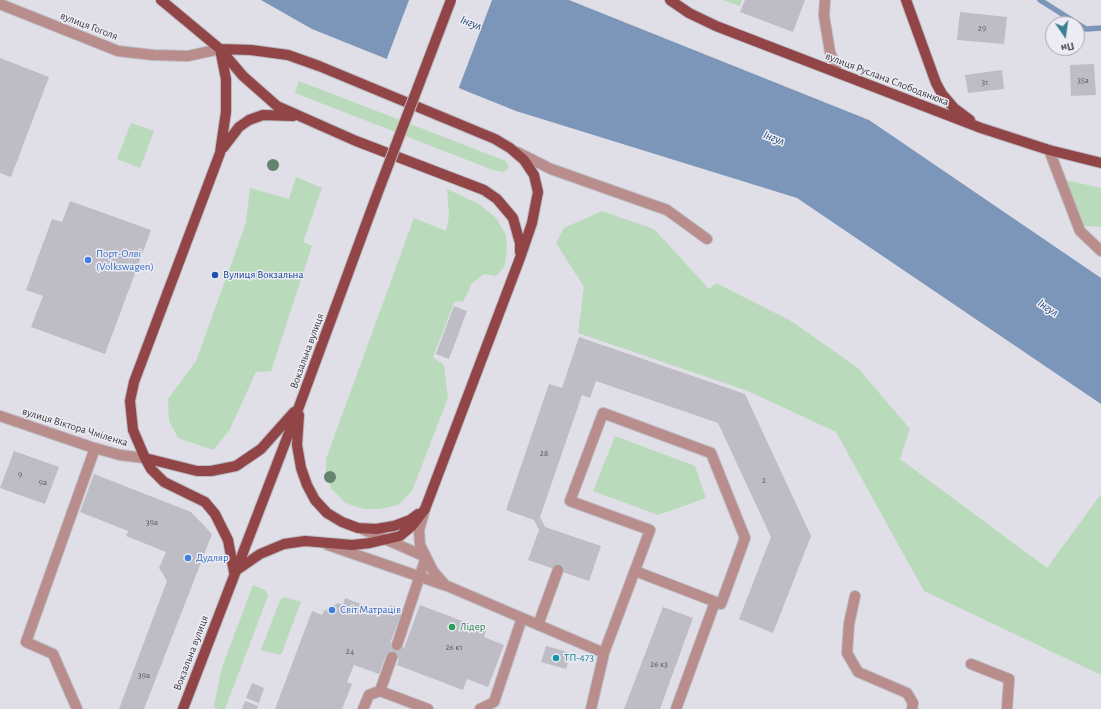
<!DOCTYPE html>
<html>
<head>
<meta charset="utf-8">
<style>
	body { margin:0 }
	#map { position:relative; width:1101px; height:709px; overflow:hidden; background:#e0dee7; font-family:"Alegreya Sans",sans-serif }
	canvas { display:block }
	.north { position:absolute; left:1045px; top:16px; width:40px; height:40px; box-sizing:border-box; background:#edecf4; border:1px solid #a5a4ab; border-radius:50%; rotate:167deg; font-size:11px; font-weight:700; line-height:16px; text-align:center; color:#3a393d }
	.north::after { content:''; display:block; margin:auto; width:14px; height:18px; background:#3a7f8d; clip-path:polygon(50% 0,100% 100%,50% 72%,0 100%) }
</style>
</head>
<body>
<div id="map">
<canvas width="1101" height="709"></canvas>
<div class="north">Пн</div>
</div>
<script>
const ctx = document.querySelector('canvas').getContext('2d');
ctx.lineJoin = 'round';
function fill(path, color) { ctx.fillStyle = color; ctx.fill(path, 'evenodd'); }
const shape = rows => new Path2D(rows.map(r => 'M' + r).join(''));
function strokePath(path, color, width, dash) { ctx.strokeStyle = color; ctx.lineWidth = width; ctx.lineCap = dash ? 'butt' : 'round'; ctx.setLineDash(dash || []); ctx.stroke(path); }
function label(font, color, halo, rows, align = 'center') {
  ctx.font = font + ' "Alegreya Sans",sans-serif'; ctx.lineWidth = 3; ctx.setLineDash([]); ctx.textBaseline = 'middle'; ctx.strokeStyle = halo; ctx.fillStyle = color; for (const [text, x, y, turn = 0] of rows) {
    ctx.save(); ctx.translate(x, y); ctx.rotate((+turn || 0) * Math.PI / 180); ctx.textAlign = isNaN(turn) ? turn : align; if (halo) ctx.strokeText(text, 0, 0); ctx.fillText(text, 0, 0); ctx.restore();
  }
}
const green = shape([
	[723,0,742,0,740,6],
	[299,81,498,158,506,161,509,168,504,172,493,170,295,93],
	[131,123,154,131,140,168,117,159],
	[296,177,322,188,303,242,312,246,271,371,256,372,229,431,213,450,178,438,169,421,168,399,196,361,246,223,250,188,289,199],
	[1066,180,1101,188,1101,227,1084,226],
	[447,189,479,204,496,218,506,235,507,250,504,267,496,276,484,274,472,283,463,302,455,301,433,357,444,365,448,398,412,491,398,505,380,509,364,509,345,503,331,488,326,475,326,459,414,218,446,231,449,215],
	[602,211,654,229,709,289,716,283,791,321,858,368,910,429,900,459,1047,568,1101,494,1101,675,924,591,836,432,748,391,578,333,584,287,556,243,564,228],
	[615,436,695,466,706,498,658,515,593,491],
	[253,585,265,590,268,596,225,709,219,709,214,707,222,667],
	[285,597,301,602,281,655,261,650,280,600]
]);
const water = shape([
	[261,0,569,0,869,120,1101,278,1101,404,797,198,516,111,312,29]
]);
const pier = shape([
	[409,0,492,0,458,90,386,61]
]);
const stream = shape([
	[1040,0,1086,29,1101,28]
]);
const building = shape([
	[745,0,805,0,793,32,740,12],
	[960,12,1007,17,1004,44,957,40],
	[0,58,49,77,11,177,0,173],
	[1094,64,1096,95,1071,96,1070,65],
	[1002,70,1004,89,968,93,965,75],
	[70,201,151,230,105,354,31,327,43,296,26,290,52,219,62,222],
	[454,306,467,311,449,359,436,354],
	[579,337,745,394,811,536,773,633,739,619,771,537,718,423,596,381,590,398,582,395,540,517,545,527,601,546,589,581,528,560,539,530,534,520,506,510,549,384,562,388],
	[14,451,59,467,45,504,0,488],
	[94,474,191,512,212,534,144,709,119,709,167,581,159,568,166,552,126,536,128,531,80,512],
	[345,598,386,614,390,605,403,610,390,643,404,648,420,605,486,630,484,637,504,645,488,687,467,679,463,690,397,665,399,659,386,655,379,674,354,665,347,682,352,684,342,709,275,709,312,611,322,615,324,611,338,603,343,605],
	[663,607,693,618,660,709,624,709],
	[546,646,571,653,566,669,541,662],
	[252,683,264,688,259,703,246,698],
	[245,701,258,706,257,709,242,709]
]);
const minor = shape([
	[825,0,824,16,830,52,837,72],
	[0,4,118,51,153,55,188,56,220,49],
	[1049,150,1080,231,1101,251],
	[517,152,551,169,667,210,707,239],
	[0,416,91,447,120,455,145,458],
	[425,509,419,530,420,545,433,571,445,585,604,653,591,709],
	[362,529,426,557],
	[328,545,444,585],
	[855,596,849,624,847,653,858,672,907,693,913,703,912,709],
	[538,625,558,570],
	[397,645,426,557],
	[604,653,650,530,570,501,603,413,711,453,745,538,721,604,635,571],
	[971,664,1009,679,1007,709],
	[380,691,392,657],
	[77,709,53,654,26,642,95,448],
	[363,709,369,695,380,691,428,709],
	[480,709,494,702,522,618],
	[676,709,715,602]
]);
const major = shape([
	[161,0,220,49,243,76,277,106,356,141,484,190,497,199,513,218,520,243,520,252],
	[670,0,689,13,716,26,981,128,1049,150,1101,163],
	[906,0,936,83,942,94,954,108,970,120],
	[220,49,251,50,288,55,319,66,495,139,510,148,524,160,534,175,538,192,532,223,520,258,436,480,425,509,412,526,400,536,370,543,352,545,305,541,284,544,260,554,234,572],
	[220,49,226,79,226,112,220,153,134,382,130,401,133,430,145,458,151,469,164,482,205,502,215,514,228,540,234,572],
	[223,148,239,127,249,120,263,115,293,116],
	[299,415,297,445,301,468,307,485,315,500,327,513,342,522,358,528,376,529,394,526,410,520,418,514],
	[145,458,197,471,211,471,236,466,261,449,294,412],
	[183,709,300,404,375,200]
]);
const majorBridge = shape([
	[375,200,451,0]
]);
const trees = [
	[273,165],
	[330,477]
];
const markers = [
	[88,260,4,"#3f7fe0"],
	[215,275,4,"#1a4fb4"],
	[188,558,4,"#3f7fe0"],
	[332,610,4,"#3f7fe0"],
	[452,627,4,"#2e9e5b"],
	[556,658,4,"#0f9aa8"]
];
const numberNames = [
	["29",982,28],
	["35а",1083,80],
	["31",985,82],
	["28",544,453],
	["9",20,474],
	["2",764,480],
	["9а",43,482],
	["39а",152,522],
	["26 к1",454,647],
	["24",350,651],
	["26 к3",659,664],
	["39а",144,675]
];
const streetNames = [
	["вулиця Гоголя",89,26,21],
	["вулиця Руслана Слободянюка",887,79,21],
	["Вокзальна вулиця",307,351,-70],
	["вулиця Віктора Чміленка",75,427,17],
	["Вокзальна вулиця",191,653,-69]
];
const shopNames = [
	["Порт-Олві",96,254],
	["(Volkswagen)",96,267],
	["Дудляр",196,558],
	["Світ Матраців",340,610]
];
const transitNames = [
	["Вулиця Вокзальна",223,275]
];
const leisureNames = [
	["Лідер",460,627]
];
const cultureNames = [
	["ТП-473",564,658]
];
const waterNames = [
	["Інгул",471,23,21],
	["Інгул",774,138,21],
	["Інгул",1048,308,34]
];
fill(green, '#badbbb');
fill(water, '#7c96ba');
fill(pier, '#e0dee7');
strokePath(stream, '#7c96ba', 5.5);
fill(building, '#bebcc5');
strokePath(minor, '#bbbac2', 12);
strokePath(major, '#bbbac2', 12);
strokePath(minor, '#b98d8b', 10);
strokePath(major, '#914546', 10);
strokePath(majorBridge, '#bbbac2', 12, []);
strokePath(majorBridge, '#914546', 10);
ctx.fillStyle = '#66836f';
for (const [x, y] of trees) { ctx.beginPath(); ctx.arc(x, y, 6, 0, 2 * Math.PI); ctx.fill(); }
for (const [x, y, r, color] of markers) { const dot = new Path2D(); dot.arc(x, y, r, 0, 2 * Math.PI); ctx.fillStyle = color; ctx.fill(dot); strokePath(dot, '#edecf4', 1.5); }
label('9px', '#5b5a5f', null, numberNames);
label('11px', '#3a393d', '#edecf4', streetNames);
label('11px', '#366cbe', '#edecf4', shopNames, 'left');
label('11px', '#164399', '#edecf4', transitNames, 'left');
label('11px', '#27864d', '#edecf4', leisureNames, 'left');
label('11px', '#0d838f', '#edecf4', cultureNames, 'left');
label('italic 12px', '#234777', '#edecf4', waterNames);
</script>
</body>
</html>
